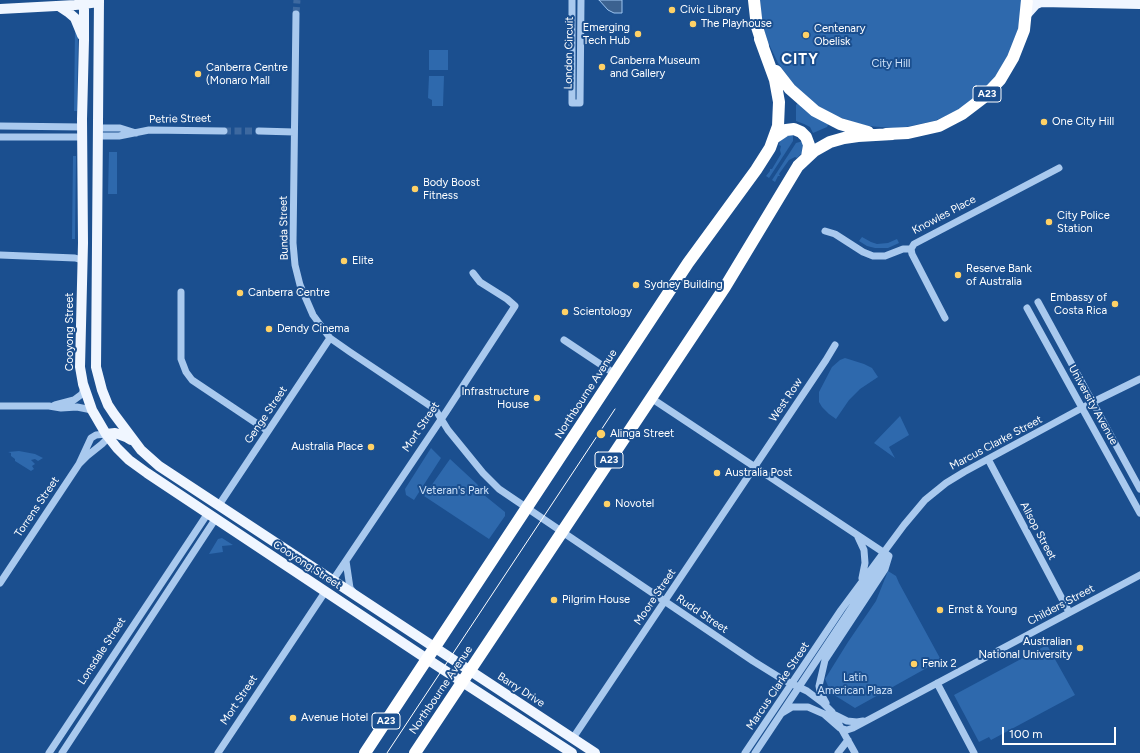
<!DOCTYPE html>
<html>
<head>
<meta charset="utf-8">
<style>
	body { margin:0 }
	#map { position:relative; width:1140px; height:753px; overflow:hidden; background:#1b4f8f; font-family:Figtree,sans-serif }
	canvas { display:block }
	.scale { position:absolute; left:1002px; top:727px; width:114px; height:18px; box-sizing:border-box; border:2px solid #fff; border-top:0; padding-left:5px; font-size:12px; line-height:14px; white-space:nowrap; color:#fff; -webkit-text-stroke:3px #1b4f8f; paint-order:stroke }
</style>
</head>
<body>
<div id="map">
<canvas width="1140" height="753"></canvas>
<div class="scale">100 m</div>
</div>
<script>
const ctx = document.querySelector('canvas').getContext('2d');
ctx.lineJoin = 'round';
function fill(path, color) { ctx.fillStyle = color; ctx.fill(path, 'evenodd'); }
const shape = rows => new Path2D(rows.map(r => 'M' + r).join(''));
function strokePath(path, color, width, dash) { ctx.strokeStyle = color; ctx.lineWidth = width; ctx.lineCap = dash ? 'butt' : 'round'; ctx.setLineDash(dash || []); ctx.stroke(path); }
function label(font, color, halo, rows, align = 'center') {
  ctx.font = font + ' Figtree,sans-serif'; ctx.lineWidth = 4; ctx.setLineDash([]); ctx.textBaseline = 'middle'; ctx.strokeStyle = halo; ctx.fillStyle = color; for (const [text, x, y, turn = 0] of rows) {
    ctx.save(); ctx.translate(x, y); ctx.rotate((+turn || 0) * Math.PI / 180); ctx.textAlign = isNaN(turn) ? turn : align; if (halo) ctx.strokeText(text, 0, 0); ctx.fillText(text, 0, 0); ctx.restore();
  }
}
const green = shape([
	[760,0,1022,0,1019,25,1016,38,1006,61,995,77,984,90,965,106,944,117,934,121,906,127,893,128,868,126,856,123,836,116,813,103,795,86,778,63,768,42,762,23],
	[75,29,78,33,77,111,74,111],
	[429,50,448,50,448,70,429,70],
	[429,76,444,76,443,106,432,106,432,100,428,98],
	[798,103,829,123,827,127,813,133,810,127,804,124,796,121,796,105],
	[793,134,793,141,769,178,766,176,770,171,770,169,772,169,781,154,780,150,781,146,779,145,780,140,782,137],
	[803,141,802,153,797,158,795,157,789,160,779,174,780,176,778,176,775,182,772,180,796,143],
	[109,152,117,152,117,194,108,194],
	[73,156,76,156,75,239,72,239],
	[862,237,871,242,877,244,888,243,897,239,899,243,888,248,875,248,867,246,859,241],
	[845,358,864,364,872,368,878,377,860,389,849,400,836,419,829,414,822,407,819,402,819,392,832,367,840,360],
	[900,416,909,435,889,447,895,458,874,443],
	[431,448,441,458,414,500,406,495,405,489],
	[19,451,35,454,43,458,38,461,35,459,31,460,35,464,32,466,34,469,31,471,15,461,15,459,11,456,11,453,8,452],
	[450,459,477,484,484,495,505,512,505,516,489,539,424,496],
	[222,538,233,545,222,546,223,552,209,554,218,539],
	[888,571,896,576,899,583,941,660,855,708,831,693,825,679,848,642,876,601],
	[1047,645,1075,695,991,740,989,737,979,742,954,695]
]);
const water = shape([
	[599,0,622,0,622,13,614,13,608,10,599,0]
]);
const minorTunnel = shape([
	[296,14,297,0],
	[224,131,259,131]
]);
const minor = shape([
	[572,0,572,103,580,103,581,0],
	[296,14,293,243,295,265,300,285,313,315,324,330,330,338,350,352,435,409,448,430,483,473,499,489,753,661,782,679,807,691,823,703,832,712,855,753],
	[0,126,82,127],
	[98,128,120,128,136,133],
	[259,131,294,132],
	[98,136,119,136,149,130,224,131],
	[0,137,82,137],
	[825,231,835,234,863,252,873,256,885,256,903,249,911,249],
	[0,255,75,258,82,260],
	[181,292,181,359,186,372,192,380,268,431],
	[1038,302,1140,489],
	[1027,308,1140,513],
	[945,318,912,254,911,249,914,244,1059,168],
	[564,340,615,374],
	[651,398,889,556,885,569,825,660,819,686,820,692,826,703],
	[55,405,74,400,82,394,84,388],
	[0,406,49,406,61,408,77,407,92,410],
	[988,459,1069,612],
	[219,505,330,338],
	[858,537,864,550,865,563,862,578],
	[346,561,350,588,354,593],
	[333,580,446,412,515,306,507,299,480,282,473,273],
	[0,583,79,464,91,438,96,435,106,434,106,440,102,444,87,456,79,464],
	[937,683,974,753],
	[782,713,792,707,808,707,824,714,840,728,847,730,853,728,1140,575],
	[835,715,847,721,857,722,863,721],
	[573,738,826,360,835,345],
	[49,753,208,513],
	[62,753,216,518],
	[218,753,325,592],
	[745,753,841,610,904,525,925,500,946,483,964,472,1093,402,1140,379],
	[755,753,880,565,883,555],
	[838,753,848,740]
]);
const major = shape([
	[84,0,84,40,82,119,83,243,80,367,83,384,92,410,106,434,117,448,129,460,147,473,427,659,572,753],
	[99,0,96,367,102,390,108,405,114,414,141,450,159,466,595,753],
	[59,6,68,12,75,18,82,35],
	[0,9,75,5,99,2],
	[1027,14,1036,4,1041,2,1140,4],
	[106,434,115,433,126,437,131,440]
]);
const highway = shape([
	[754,0,757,27,763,46],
	[776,71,790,89,815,111,840,124,868,132],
	[886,134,908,133,939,126,962,114,983,98,1000,80,1013,58,1024,30,1027,0],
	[774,138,786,130,794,129,801,132,806,137,809,145,807,157],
	[365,753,688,263,756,170,770,148,778,126,779,102,775,80,760,39],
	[415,753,725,287,798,166,814,151,830,142,844,138,858,136,893,134]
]);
const tram = shape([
	[387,753,615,409]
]);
const markers = [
	[672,10,4,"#ffd166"],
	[693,24,4,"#ffd166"],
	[638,34,4,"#ffd166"],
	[806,35,4,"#ffd166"],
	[602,67,4,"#ffd166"],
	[198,74,4,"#ffd166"],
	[1044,122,4,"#ffd166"],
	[415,189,4,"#ffd166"],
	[1049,222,4,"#ffd166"],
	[344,261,4,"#ffd166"],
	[958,275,4,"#ffd166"],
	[636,285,4,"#ffd166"],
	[240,293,4,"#ffd166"],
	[1115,304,4,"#ffd166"],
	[565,312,4,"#ffd166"],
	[269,329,4,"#ffd166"],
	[537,398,4,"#ffd166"],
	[601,434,5,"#ffd166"],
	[371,447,4,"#ffd166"],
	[717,473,4,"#ffd166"],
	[607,504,4,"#ffd166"],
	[554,600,4,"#ffd166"],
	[940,610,4,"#ffd166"],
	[1080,648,4,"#ffd166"],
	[914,664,4,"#ffd166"],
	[293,718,4,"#ffd166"]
];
const shields = [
	[987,94,28],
	[609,460,28],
	[386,721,28]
];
const shieldNames = [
	["A23",987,94],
	["A23",609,460],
	["A23",386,721]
];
const poiNames = [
	["Civic Library",680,10],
	["The Playhouse",701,24],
	["Emerging",630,28,"right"],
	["Tech Hub",630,41,"right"],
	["Centenary",814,29],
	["Obelisk",814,42],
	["Canberra Museum",610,61],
	["and Gallery",610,74],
	["Canberra Centre",206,68],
	["(Monaro Mall",206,81],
	["One City Hill",1052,122],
	["Body Boost",423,183],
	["Fitness",423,196],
	["City Police",1057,216],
	["Station",1057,229],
	["Elite",352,261],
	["Reserve Bank",966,269],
	["of Australia",966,282],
	["Sydney Building",644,285],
	["Canberra Centre",248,293],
	["Embassy of",1107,298,"right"],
	["Costa Rica",1107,311,"right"],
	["Scientology",573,312],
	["Dendy Cinema",277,329],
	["Infrastructure",529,392,"right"],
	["House",529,405,"right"],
	["Alinga Street",610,434],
	["Australia Place",363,447,"right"],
	["Australia Post",725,473],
	["Novotel",615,504],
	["Pilgrim House",562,600],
	["Ernst & Young",948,610],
	["Australian",1072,642,"right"],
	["National University",1072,655,"right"],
	["Fenix 2",922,664],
	["Avenue Hotel",301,718]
];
const streetNames = [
	["London Circuit",569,53,-89],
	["Petrie Street",180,119,-1],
	["Knowles Place",944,215,-28],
	["Bunda Street",284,228,-91],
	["Cooyong Street",70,332,-90],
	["Northbourne Avenue",586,394,-57],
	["West Row",786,400,-56],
	["University Avenue",1093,405,61],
	["Genge Street",266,415,-56],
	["Mort Street",421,427,-56],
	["Marcus Clarke Street",996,443,-28],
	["Torrens Street",37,507,-56],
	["Allsop Street",1038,531,62],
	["Cooyong Street",307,565,33],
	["Moore Street",655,597,-56],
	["Childers Street",1061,605,-28],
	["Rudd Street",702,614,34],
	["Lonsdale Street",102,651,-57],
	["Marcus Clarke Street",778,686,-56],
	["Northbourne Avenue",441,690,-56],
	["Barry Drive",521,690,33],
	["Mort Street",239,700,-56]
];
const parkNames = [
	["City Hill",891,64],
	["Veteran's Park",454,491],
	["Latin",855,678],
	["American Plaza",855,691]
];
const districtNames = [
	["CITY",800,60]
];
fill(green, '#2e69ad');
fill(water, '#3c6290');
strokePath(water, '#9cc4f0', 1);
strokePath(minorTunnel, '#3d69a0', 7, [7, 3.5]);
strokePath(minor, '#a9c9ee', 7);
strokePath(major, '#f0f6ff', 10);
strokePath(highway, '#fff', 12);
strokePath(tram, '#fff', 1);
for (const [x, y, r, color] of markers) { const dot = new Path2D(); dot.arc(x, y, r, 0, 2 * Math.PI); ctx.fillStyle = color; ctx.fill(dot); strokePath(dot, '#1b4f8f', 1.5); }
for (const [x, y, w] of shields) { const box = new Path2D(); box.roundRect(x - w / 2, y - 8, w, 16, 3); ctx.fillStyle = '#1b4f8f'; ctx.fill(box); strokePath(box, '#fff', 1); }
label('bold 10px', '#fff', null, shieldNames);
label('11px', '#fff', '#1b4f8f', poiNames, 'left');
label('11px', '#fff', '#1b4f8f', streetNames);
label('11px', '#cfe3fa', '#1b4f8f', parkNames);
ctx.letterSpacing = '1px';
label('bold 15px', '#fff', '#1b4f8f', districtNames);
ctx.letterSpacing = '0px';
</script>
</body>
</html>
